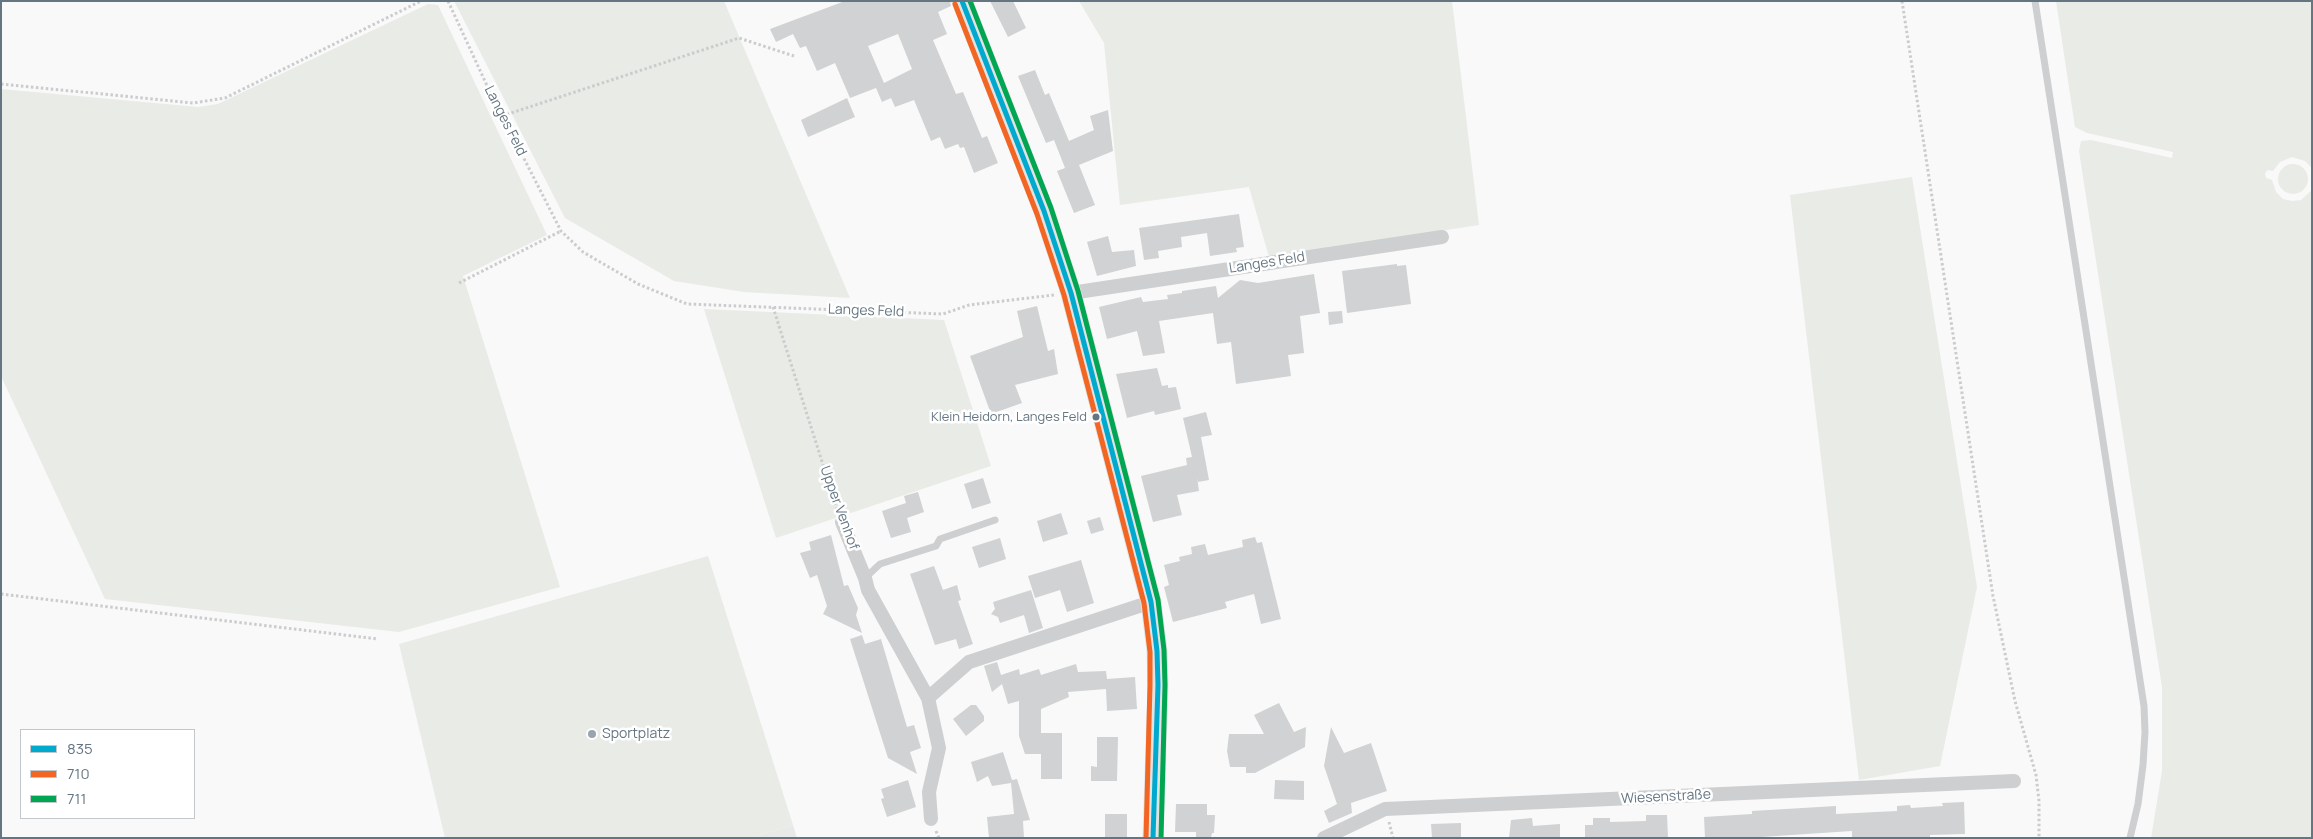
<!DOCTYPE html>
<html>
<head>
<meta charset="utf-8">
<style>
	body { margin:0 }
	#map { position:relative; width:2313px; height:839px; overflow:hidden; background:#f9f9f9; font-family:Manrope,sans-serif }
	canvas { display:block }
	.frame { position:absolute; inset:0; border:2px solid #657683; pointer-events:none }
	.legend { position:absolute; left:20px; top:729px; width:175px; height:90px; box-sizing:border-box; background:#fff; border:1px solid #c1c8cd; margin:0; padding:6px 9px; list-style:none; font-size:15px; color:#657683 }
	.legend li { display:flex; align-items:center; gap:10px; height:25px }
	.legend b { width:25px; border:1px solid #c1c8cd }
</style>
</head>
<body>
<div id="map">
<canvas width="2313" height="839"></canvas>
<div class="frame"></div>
<ul class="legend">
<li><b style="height:6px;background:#00a9ce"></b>835</li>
<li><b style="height:6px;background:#f26522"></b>710</li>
<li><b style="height:6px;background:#00a651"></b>711</li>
</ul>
</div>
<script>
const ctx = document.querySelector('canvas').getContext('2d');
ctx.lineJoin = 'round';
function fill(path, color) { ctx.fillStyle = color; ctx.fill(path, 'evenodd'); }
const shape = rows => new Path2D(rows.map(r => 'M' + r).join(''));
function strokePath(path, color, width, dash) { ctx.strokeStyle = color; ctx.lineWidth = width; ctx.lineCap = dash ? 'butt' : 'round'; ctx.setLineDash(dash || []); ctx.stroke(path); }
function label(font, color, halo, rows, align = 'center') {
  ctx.font = font + ' Manrope,sans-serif'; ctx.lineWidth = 5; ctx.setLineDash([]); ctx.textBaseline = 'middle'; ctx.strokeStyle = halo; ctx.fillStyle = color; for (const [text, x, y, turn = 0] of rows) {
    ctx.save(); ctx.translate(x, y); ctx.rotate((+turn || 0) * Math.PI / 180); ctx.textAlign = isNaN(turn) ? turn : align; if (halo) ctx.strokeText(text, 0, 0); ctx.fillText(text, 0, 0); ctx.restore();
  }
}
const built = shape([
	[793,825,797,838,749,838]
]);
const green = shape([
	[454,1,724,1,850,298,744,292,674,281,565,218],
	[1079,1,1452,1,1479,225,1269,257,1249,187,1120,205,1104,43],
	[2056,1,2312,1,2312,168,2305,161,2292,157,2280,162,2273,171,2268,170,2265,173,2266,178,2272,180,2276,192,2283,199,2292,201,2301,200,2312,190,2312,838,2151,838,2162,771,2162,687,2079,151,2081,141,2091,140,2172,158,2173,152,2087,133,2075,127],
	[428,4,438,5,547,235,463,276,560,587,399,632,105,599,1,376,1,89,198,107,218,104],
	'2278 179a15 15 0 1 1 30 0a15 15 0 1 1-30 0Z',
	[1912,177,1977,587,1940,766,1859,780,1790,195],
	[704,309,944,320,991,466,776,538],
	[708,556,793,825,749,838,445,838,399,644]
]);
const building = shape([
	[845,1,950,1,951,6,938,12,947,34,933,40,956,94,963,92,982,138,987,136,998,163,974,173,964,147,960,148,958,144,945,149,940,137,931,141,914,100,895,107,891,98,882,102,876,88,850,98,835,63,817,71,806,46,800,48,793,34,776,42,770,29],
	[898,34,912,69,884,83,868,46],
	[990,1,1013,1,1026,28,1008,37],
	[1035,70,1045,95,1049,93,1069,141,1094,130,1090,116,1108,110,1113,151,1079,165,1095,205,1074,213,1057,171,1065,168,1054,140,1046,143,1018,76],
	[847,98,855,117,808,137,801,120],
	[1239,214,1244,247,1236,248,1237,252,1210,256,1207,233,1181,237,1182,247,1158,251,1159,258,1144,260,1139,228],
	[1108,236,1112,252,1134,250,1136,266,1097,276,1087,242],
	[1397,264,1397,266,1406,265,1411,304,1347,313,1342,271],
	[1314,274,1320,313,1300,316,1304,353,1288,355,1291,376,1236,384,1231,342,1217,344,1213,313,1159,321,1165,353,1143,356,1137,331,1107,339,1099,307,1141,297,1143,302,1168,299,1167,295,1182,293,1182,291,1216,286,1218,298,1240,280,1258,283],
	[1037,306,1048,351,1054,349,1058,374,1015,385,1022,403,991,414,970,356,1023,337,1017,311],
	[1342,311,1343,323,1329,325,1328,312],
	[1157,368,1162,386,1168,385,1168,388,1176,387,1181,409,1155,415,1154,411,1127,418,1116,374],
	[1206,412,1212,435,1201,437,1209,480,1198,482,1197,477,1199,491,1177,495,1182,515,1153,522,1141,476,1187,465,1186,458,1192,457,1183,418],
	[983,478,991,503,972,509,964,484],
	[918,492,924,512,907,518,911,532,891,538,882,511,906,503,904,496],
	[1061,513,1068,534,1043,542,1037,521],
	[1100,517,1104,530,1091,534,1087,521],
	[831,535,844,586,848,585,858,608,856,615,862,633,823,614,827,606,817,575,810,578,800,553,811,550,809,542],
	[1255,537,1257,543,1262,542,1281,619,1261,624,1254,594,1225,602,1227,608,1173,622,1164,587,1169,585,1164,565,1180,561,1179,557,1192,554,1191,547,1205,544,1208,555,1243,547,1242,540],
	[1000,538,1006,559,979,568,972,547],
	[1081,560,1094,603,1067,612,1060,590,1035,598,1028,576],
	[934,566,943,590,957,585,961,600,958,601,973,644,959,649,956,639,935,645,910,574],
	[1031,590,1043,628,1029,633,1024,615,1000,623,998,617,991,614,995,609,993,602],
	[862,635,865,644,881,639,907,727,914,725,921,748,910,752,917,774,888,758,850,639],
	[997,662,1001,675,1019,669,1020,675,1039,669,1041,675,1076,664,1078,672,1106,671,1107,679,1135,677,1137,709,1107,711,1106,689,1068,692,1069,697,1041,709,1041,733,1062,733,1062,779,1041,779,1041,754,1025,754,1019,736,1019,701,1008,704,1002,684,992,692,984,666],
	[1279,703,1294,732,1306,727,1305,747,1255,773,1246,773,1246,767,1230,767,1227,751,1229,734,1264,734,1254,715],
	[971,705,976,705,984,716,984,721,966,736,953,719],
	[1331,727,1344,753,1371,743,1387,791,1351,803,1352,813,1329,823,1324,811,1337,804,1324,766],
	[1097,737,1118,737,1117,781,1091,781,1091,766,1097,767],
	[1003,752,1012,780,1017,779,1030,820,1023,821,1024,838,989,838,987,817,1014,814,1011,783,992,786,988,776,977,782,971,762],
	[908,780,916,807,887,817,881,799,884,798,881,789],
	[1275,780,1304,781,1304,800,1274,799],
	[1964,802,1965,834,1930,835,1930,838,1852,838,1852,831,1746,838,1705,838,1704,817,1752,814,1752,811,1836,806,1836,814,1897,811,1897,806,1910,805,1911,808,1943,806,1942,803],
	[1176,804,1207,804,1207,815,1215,815,1214,833,1212,833,1211,838,1196,838,1196,832,1175,832],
	[1105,814,1127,814,1127,837,1105,837],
	[1646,815,1667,815,1668,838,1585,838,1585,825,1593,825,1593,818,1610,818,1610,822,1646,821],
	[1532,818,1533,826,1560,824,1560,838,1509,838,1511,820],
	[1461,823,1461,838,1432,838,1431,824]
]);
const path = shape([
	[448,1,489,90,561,231,583,252,638,284,687,304,943,314,969,305,1054,295],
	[1902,1,1993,596,2015,701,2036,775,2039,801,2039,838],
	[1,84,193,103,225,98,421,1],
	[502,116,739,38,794,56],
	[459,283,561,231],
	[773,307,837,509],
	[1,594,378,639],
	[1389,822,1393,838],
	[936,831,939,838]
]);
const service = shape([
	[2035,1,2144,706,2145,732,2143,765,2138,804,2130,838],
	[865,578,880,564,936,546,940,539,995,520]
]);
const minor = shape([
	[1071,293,1442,237],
	[842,522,865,578,868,590,928,698,939,748,929,792,931,819],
	[928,698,969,662,1151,602],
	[1324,838,1385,809,2014,781]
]);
const primary = shape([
	[962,1,1044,211,1071,293,1151,602,1157,651,1158,685,1153,838]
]);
const bus1 = shape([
	[962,1,1044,211,1071,293,1151,602,1157,651,1158,685,1153,838]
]);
const bus2 = shape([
	[955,4,1037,214,1064,295,1144,603,1150,652,1150,685,1146,838]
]);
const bus3 = shape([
	[970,1,1051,208,1078,291,1158,600,1164,650,1165,685,1161,838]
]);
const markers = [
	[1096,417,4.5,"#657683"],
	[592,734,5,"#99a4ac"]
];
const busNames = [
	["Klein Heidorn, Langes Feld",1087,417]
];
const streetNames = [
	["Langes Feld",505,121,63],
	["Langes Feld",1267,263,-9],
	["Langes Feld",866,311,2],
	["Upper Venhof",839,508,70],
	["Wiesenstraße",1666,797,-3]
];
const poiNames = [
	["Sportplatz",602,734]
];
fill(built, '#e8e9e9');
fill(green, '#e8ebe6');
fill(building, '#d0d2d3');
strokePath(path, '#cbcccd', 3, [2.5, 2.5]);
strokePath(service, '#cecfd0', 7);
strokePath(minor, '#cecfd0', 14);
strokePath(primary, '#e1e2e2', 21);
strokePath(bus1, '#00a9ce', 5);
strokePath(bus2, '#f26522', 5);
strokePath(bus3, '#00a651', 5);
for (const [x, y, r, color] of markers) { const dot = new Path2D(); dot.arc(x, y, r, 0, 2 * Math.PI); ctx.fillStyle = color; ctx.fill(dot); strokePath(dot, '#fff', 2); }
label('13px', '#657683', '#fff', busNames, 'right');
label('14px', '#657683', '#fff', streetNames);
label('14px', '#657683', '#fff', poiNames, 'left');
</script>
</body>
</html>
